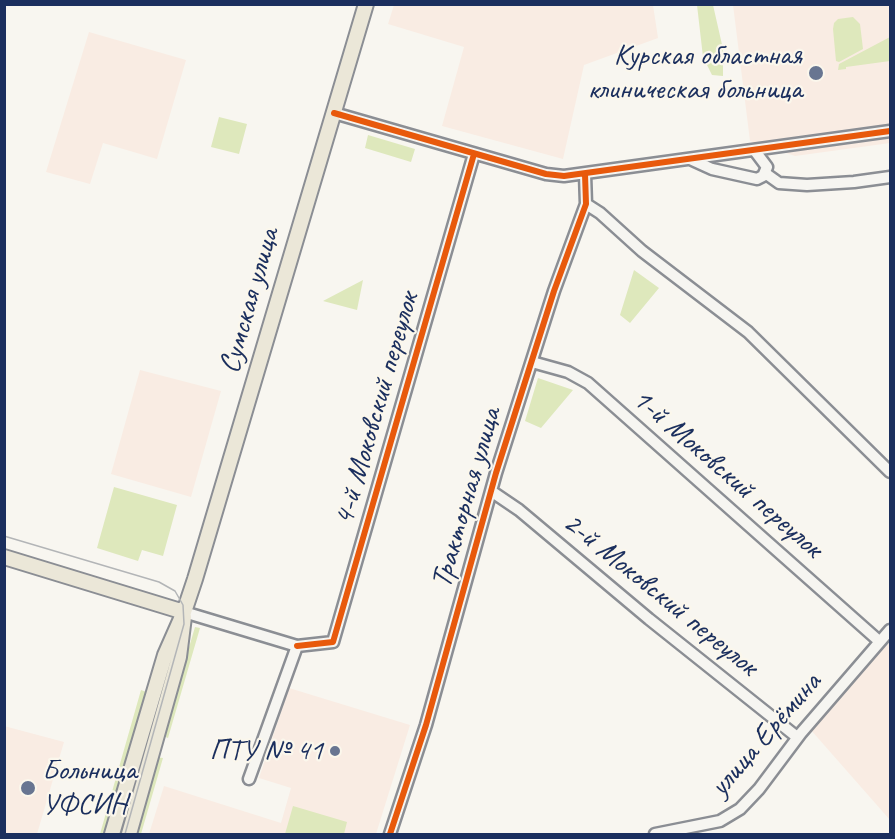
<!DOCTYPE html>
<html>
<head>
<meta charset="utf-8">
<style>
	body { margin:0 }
	#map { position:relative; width:895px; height:839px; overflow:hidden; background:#f8f6f0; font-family:Caveat,sans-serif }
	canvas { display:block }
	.frame { position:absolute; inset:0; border:6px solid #1b2f5e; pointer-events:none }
</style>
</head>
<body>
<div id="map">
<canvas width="895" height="839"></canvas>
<div class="frame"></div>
</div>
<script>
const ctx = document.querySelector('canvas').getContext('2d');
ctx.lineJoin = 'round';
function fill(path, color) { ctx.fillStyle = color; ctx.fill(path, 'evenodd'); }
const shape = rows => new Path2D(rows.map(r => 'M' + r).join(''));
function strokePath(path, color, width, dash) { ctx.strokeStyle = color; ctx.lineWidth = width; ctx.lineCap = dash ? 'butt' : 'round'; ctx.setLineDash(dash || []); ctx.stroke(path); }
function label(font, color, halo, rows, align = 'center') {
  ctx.font = font + ' Caveat,sans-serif'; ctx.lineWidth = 4.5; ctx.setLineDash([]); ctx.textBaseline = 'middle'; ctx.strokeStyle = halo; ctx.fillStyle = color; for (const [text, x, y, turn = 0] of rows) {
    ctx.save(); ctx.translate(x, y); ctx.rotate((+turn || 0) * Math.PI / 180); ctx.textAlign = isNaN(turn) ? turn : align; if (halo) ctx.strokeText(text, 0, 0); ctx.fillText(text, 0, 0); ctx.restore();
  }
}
const built = shape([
	[394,5,653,5,658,38,584,65,563,159,442,126,464,47,388,24],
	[733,5,890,5,890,143,795,156,750,141],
	[89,32,186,60,157,159,103,143,90,184,46,172],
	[140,370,221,391,191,497,111,474],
	[890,642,890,820,810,729,870,662],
	[289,688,410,725,376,834,149,834,164,786,281,823,291,788,259,778],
	[4,726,64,742,37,834,5,834]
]);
const green = shape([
	[697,5,713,5,723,49,723,76,712,75,703,57],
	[853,17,860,24,863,49,839,62,836,61,833,29,834,23,838,19],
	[890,37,890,61,846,67,846,69,838,70,839,64],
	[219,117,247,124,239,154,211,147],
	[368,135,415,149,411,162,365,148],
	[634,270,659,288,630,323,620,315],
	[363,280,357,310,323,301],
	[538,378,573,390,541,428,525,421],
	[114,487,177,505,163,556,142,550,138,561,97,548],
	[195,627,200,628,168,738,163,736],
	[141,690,149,693,106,834,100,834],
	[156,757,163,758,141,834,135,834],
	[293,806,347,822,344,834,285,834]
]);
const minor = shape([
	[334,113,546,174,564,176,890,131],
	[690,159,712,169,757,179,763,176,767,167,755,151],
	[765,173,779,183,807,185,854,182,890,177],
	[586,204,600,213,642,251,748,332,890,472],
	[532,362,568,372,588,383,879,641],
	[491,491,519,510,649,619,797,737],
	[184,612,297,646,249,779],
	[297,646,333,642,474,154],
	[390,834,426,725,496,473,554,291,586,204,585,174],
	[655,834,720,821,740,809,759,789,801,733,890,630]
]);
const major = shape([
	[4,557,184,612],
	[112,834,165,655,184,612,195,579,366,4],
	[129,834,179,657,184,617]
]);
const tram = shape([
	[4,536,159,582,175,591,183,605,184,624,125,834]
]);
const cycleway = shape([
	[334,113,546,174,564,176,890,131],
	[297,646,333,642,474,154],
	[390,834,426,725,496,473,554,291,586,204,585,174]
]);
const markers = [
	[816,73,8,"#687591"],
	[335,751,6,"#687591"],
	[28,788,8,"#687591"]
];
const poiNames = [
	["Курская областная",802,56],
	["клиническая больница",802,90],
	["ПТУ № 41",323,751],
	["Больница",42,771,"left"],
	["УФСИН",42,805,"left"]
];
const streetNames = [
	["Сумская улица",250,301,-74],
	["4-й Моковский переулок",377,409,-74],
	["1-й Моковский переулок",727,474,41],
	["Тракторная улица",467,498,-74],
	["2-й Моковский переулок",660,595,39],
	["улица Ерёмина",766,735,-49]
];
fill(built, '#f9ece3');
fill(green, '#dee8bc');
strokePath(minor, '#8b8e94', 15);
strokePath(major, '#8b8e94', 18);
strokePath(minor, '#f6f5f1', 10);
strokePath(major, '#ebe7d8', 14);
strokePath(tram, '#b3b5b7', 1.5);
strokePath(cycleway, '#e8590c', 6);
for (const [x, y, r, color] of markers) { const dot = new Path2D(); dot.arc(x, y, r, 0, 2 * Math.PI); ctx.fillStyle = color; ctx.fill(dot); strokePath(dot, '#fbf7ec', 2); }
label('30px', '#1b2f5e', '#fbf7ec', poiNames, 'right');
label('30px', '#1b2f5e', '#fbf7ec', streetNames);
</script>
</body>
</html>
